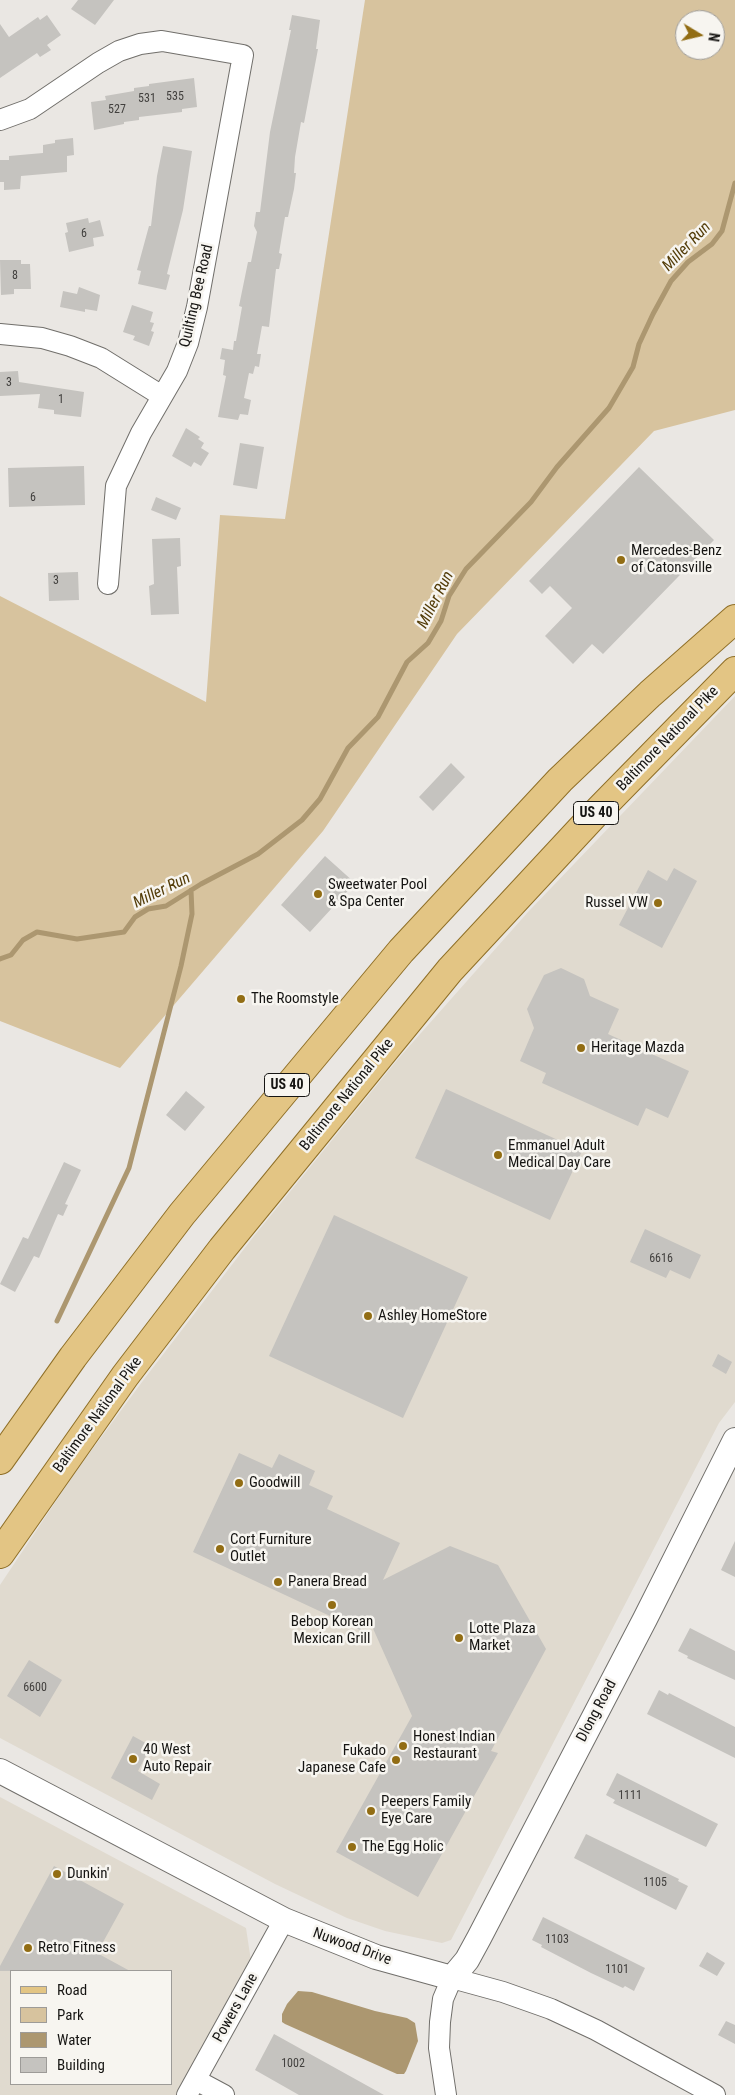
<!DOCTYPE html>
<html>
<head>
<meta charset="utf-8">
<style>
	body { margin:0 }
	#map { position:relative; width:735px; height:2095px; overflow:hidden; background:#eae7e3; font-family:"Roboto Condensed",sans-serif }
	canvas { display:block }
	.legend { position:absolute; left:10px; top:1970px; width:162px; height:115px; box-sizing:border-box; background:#f7f5f0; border:1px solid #9d9b98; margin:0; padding:6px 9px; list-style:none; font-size:15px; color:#161513 }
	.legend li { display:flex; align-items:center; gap:10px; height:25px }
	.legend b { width:25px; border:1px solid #9d9b98 }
	.north { position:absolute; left:675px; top:10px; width:50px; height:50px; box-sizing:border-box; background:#f7f5f0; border:1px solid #9d9b98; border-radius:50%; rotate:99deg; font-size:14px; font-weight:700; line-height:20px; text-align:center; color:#161513 }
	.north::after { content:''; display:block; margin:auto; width:18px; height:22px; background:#926d14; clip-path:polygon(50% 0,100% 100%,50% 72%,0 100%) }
</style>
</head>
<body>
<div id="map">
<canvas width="735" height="2095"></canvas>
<ul class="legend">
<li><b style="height:6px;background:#e3c584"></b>Road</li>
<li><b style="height:14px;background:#d7c39e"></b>Park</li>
<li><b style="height:14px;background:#ac9770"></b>Water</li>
<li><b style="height:14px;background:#c5c3bf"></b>Building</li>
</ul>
<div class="north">N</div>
</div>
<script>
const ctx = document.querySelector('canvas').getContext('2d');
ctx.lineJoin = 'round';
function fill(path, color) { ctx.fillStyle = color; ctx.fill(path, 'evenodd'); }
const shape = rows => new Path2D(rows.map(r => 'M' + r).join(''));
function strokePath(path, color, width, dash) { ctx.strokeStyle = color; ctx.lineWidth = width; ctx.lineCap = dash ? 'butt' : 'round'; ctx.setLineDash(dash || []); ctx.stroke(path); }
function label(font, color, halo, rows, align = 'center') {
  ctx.font = font + ' "Roboto Condensed",sans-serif'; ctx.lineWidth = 5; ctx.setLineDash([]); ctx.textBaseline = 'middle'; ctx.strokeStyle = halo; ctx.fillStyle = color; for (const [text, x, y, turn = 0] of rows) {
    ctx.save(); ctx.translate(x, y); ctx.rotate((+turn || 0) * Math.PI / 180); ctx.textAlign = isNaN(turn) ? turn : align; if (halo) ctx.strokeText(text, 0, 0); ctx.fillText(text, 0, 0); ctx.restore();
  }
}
const built = shape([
	[735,696,735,1402,719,1423,451,1940,442,1943,385,1931,347,1918,275,1884,0,1738,0,1585,74,1474,145,1378,254,1236,398,1059,528,912],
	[0,1797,246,1928,251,1961,177,2095,0,2095],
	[11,1971,171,1971,171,2084,11,2084]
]);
const green = shape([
	[365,0,735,0,735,410,654,431,457,634,323,831,120,1068,0,1021,0,596,206,702,220,515,285,519],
	[685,20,715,20,715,50,685,50]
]);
const water = shape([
	[298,1991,312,1992,375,2011,407,2018,415,2023,418,2041,406,2071,404,2074,397,2074,285,2024,282,2022,282,2014,287,2004]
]);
const stream = shape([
	[0,959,11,955,23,940,37,932,77,939,124,932,135,917,148,909,166,906,201,884,258,854,302,820,320,799,348,748,378,717,407,662,428,643,441,621,449,596,466,569,531,502,557,467,609,408,633,367,639,344,653,314,671,281,688,262,712,244,722,231,735,183],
	[57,1321,129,1168,181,966,192,914,191,890]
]);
const building = shape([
	[78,0,114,0,95,25,71,9],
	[47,15,61,35,47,45,51,50,40,57,37,53,0,78,0,24,9,37,38,17,40,20],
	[292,15,320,20,316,49,318,49,304,123,301,122,295,157,294,173,296,173,294,189,288,217,285,217,279,253,282,254,279,269,276,269,269,327,262,326,257,354,261,354,259,367,255,366,253,374,249,373,244,398,251,400,248,415,240,414,238,420,218,417,226,376,223,375,225,360,220,359,222,348,233,350,234,341,236,341,242,307,239,306,248,262,251,262,257,232,254,226,256,212,260,212,270,132,291,30,289,30],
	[194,78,197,107,182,109,182,112,139,117,139,120,124,122,124,124,94,130,91,102,106,100,105,96,134,91,134,88,149,86,149,84],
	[73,138,74,155,67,156,67,172,21,176,20,189,4,190,4,182,0,182,0,160,9,160,9,156,43,153,43,145,55,143,55,140],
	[163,146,192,151,183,210,167,274,170,275,166,290,138,284,141,271,137,270,149,226,151,226,157,176],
	[88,218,89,223,100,220,104,236,93,238,94,246,69,252,65,233,68,232,66,223],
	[0,260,21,260,21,264,30,264,31,289,14,289,14,294,1,295],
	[79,287,100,295,97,311,85,309,85,312,60,307,63,291,77,294],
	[132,305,153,312,150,322,154,323,151,331,154,332,149,346,133,340,135,336,123,332],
	[18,371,19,382,84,392,81,417,54,414,54,410,38,408,40,394,0,396,0,372],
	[186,428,200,437,198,439,204,443,201,448,209,453,201,466,194,462,191,467,172,456],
	[240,443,264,447,257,489,233,485],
	[84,466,85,505,9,507,8,468],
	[639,467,714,540,603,654,592,644,573,664,545,636,572,608,550,586,542,594,529,581],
	[156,497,181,508,176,520,151,510],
	[180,538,181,566,177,567,179,614,151,615,149,586,154,584,152,539],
	[78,572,79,600,49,601,48,573],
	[451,763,465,777,433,811,419,797],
	[325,856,355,883,310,932,281,905],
	[674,868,697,881,662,948,619,925,648,870,667,881],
	[561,968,584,979,590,996,619,1009,608,1034,689,1071,668,1118,646,1108,638,1126,542,1083,546,1073,520,1061,534,1028,527,1009,544,975],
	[446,1089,582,1151,550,1220,415,1158],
	[186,1091,205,1107,185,1131,166,1115],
	[64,1162,81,1170,65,1204,68,1205,63,1216,58,1214,39,1258,34,1256,15,1292,0,1284,23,1237,28,1239],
	[334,1215,468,1277,403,1418,269,1356],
	[645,1229,701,1255,690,1279,670,1270,666,1278,630,1262],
	[718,1354,732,1362,726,1374,712,1366],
	[239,1453,272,1468,279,1454,315,1471,309,1485,333,1496,327,1509,400,1543,383,1580,450,1546,498,1565,546,1649,491,1751,498,1753,418,1897,336,1852,412,1716,367,1615,360,1630,193,1552],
	[735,1541,735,1577,721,1570],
	[690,1628,735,1651,735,1680,687,1658,688,1656,678,1651],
	[29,1660,62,1680,40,1717,7,1696],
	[659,1690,668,1695,669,1693,735,1727,735,1758,647,1714],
	[133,1736,151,1746,138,1771,160,1784,152,1800,111,1778],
	[617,1773,718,1824,706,1847,613,1803,615,1800,606,1795],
	[586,1834,679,1879,678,1881,688,1886,676,1910,574,1858],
	[54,1866,124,1904,97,1953,130,1971,0,1971,0,1966],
	[543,1917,645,1968,634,1991,625,1986,623,1988,591,1973,541,1947,542,1945,532,1940],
	[707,1952,725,1963,717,1976,699,1966],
	[726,2021,735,2025,735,2044,718,2035],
	[274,2034,384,2095,299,2095,255,2070]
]);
const minor = shape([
	[0,120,30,109,98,63,119,51,140,44,162,41,243,55,197,307,188,343,177,371,141,433,116,486,108,584],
	[0,334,42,338,70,346,101,358,162,396],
	[196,2080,224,2095],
	[187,2095,284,1920],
	[446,2095,439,2048,440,2022,443,1999,452,1978,503,1992,551,2009,596,2030,715,2095]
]);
const tertiary = shape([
	[0,1771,284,1920,376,1957,452,1978,467,1960,479,1938,645,1619,735,1440]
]);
const primary = shape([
	[0,1460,73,1357,182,1214,401,951,560,780,650,694,735,619],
	[0,1554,125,1376,222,1249,450,970,594,815,735,671]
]);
const markers = [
	[621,560,5,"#926d14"],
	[318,894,5,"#926d14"],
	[658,903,5,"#926d14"],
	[241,999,5,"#926d14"],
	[581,1048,5,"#926d14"],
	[498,1155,5,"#926d14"],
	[368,1316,5,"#926d14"],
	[239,1483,5,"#926d14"],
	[220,1549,5,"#926d14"],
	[278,1582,5,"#926d14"],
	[332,1605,5,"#926d14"],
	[459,1638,5,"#926d14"],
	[403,1746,5,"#926d14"],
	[133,1759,5,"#926d14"],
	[396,1760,5,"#926d14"],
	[371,1811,5,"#926d14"],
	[352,1847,5,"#926d14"],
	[57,1874,5,"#926d14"],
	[28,1948,5,"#926d14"]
];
const numberNames = [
	["535",175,97],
	["531",147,99],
	["527",117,110],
	["6",84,234],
	["8",15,276],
	["3",9,383],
	["1",61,400],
	["6",33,498],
	["3",56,581],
	["6616",661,1259],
	["6600",35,1688],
	["1111",630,1796],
	["1105",655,1883],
	["1103",557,1940],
	["1101",617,1970],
	["1002",293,2064]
];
const shields = [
	[596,813,45],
	[287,1085,45]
];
const shieldNames = [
	["US 40",596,813],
	["US 40",287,1085]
];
const streetNames = [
	["Quilting Bee Road",197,296,-77],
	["Baltimore National Pike",668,739,-46],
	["Baltimore National Pike",347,1095,-51],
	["Baltimore National Pike",98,1415,-54],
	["Dlong Road",597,1711,-62],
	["Nuwood Drive",352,1947,20],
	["Powers Lane",236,2008,-61]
];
const poiNames = [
	["Mercedes-Benz",631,551],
	["of Catonsville",631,568],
	["Sweetwater Pool",328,885],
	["& Spa Center",328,902],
	["Russel VW",648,903,"right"],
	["The Roomstyle",251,999],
	["Heritage Mazda",591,1048],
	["Emmanuel Adult",508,1146],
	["Medical Day Care",508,1163],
	["Ashley HomeStore",378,1316],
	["Goodwill",249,1483],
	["Cort Furniture",230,1540],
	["Outlet",230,1557],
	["Panera Bread",288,1582],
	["Bebop Korean",332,1622,"center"],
	["Mexican Grill",332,1639,"center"],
	["Lotte Plaza",469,1629],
	["Market",469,1646],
	["Honest Indian",413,1737],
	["Restaurant",413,1754],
	["40 West",143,1750],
	["Auto Repair",143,1767],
	["Fukado",386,1751,"right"],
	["Japanese Cafe",386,1768,"right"],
	["Peepers Family",381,1802],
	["Eye Care",381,1819],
	["The Egg Holic",362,1847],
	["Dunkin'",67,1874],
	["Retro Fitness",38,1948]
];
const waterNames = [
	["Miller Run",687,247,-46],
	["Miller Run",436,600,-63],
	["Miller Run",162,891,-26]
];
fill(built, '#e0dacf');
fill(green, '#d7c39e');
fill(water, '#ac9770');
strokePath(stream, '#ac9770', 5);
fill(building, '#c5c3bf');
strokePath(minor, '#716f6b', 22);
strokePath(tertiary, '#716f6b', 26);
strokePath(primary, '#8f6f27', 30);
strokePath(minor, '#fff', 20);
strokePath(tertiary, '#fff', 24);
strokePath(primary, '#e3c584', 28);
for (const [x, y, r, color] of markers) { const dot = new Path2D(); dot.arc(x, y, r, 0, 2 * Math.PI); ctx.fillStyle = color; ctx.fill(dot); strokePath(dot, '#f7f5f0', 2); }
label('12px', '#42403e', null, numberNames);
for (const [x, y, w] of shields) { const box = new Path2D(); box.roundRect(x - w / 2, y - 11.5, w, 23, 4); ctx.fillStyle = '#f7f5f0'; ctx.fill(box); strokePath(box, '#161513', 1); }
label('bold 14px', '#161513', null, shieldNames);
label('15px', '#161513', '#f7f5f0', streetNames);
label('15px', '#161513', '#f7f5f0', poiNames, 'left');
label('italic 16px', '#533c08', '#f7f5f0', waterNames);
</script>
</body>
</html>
